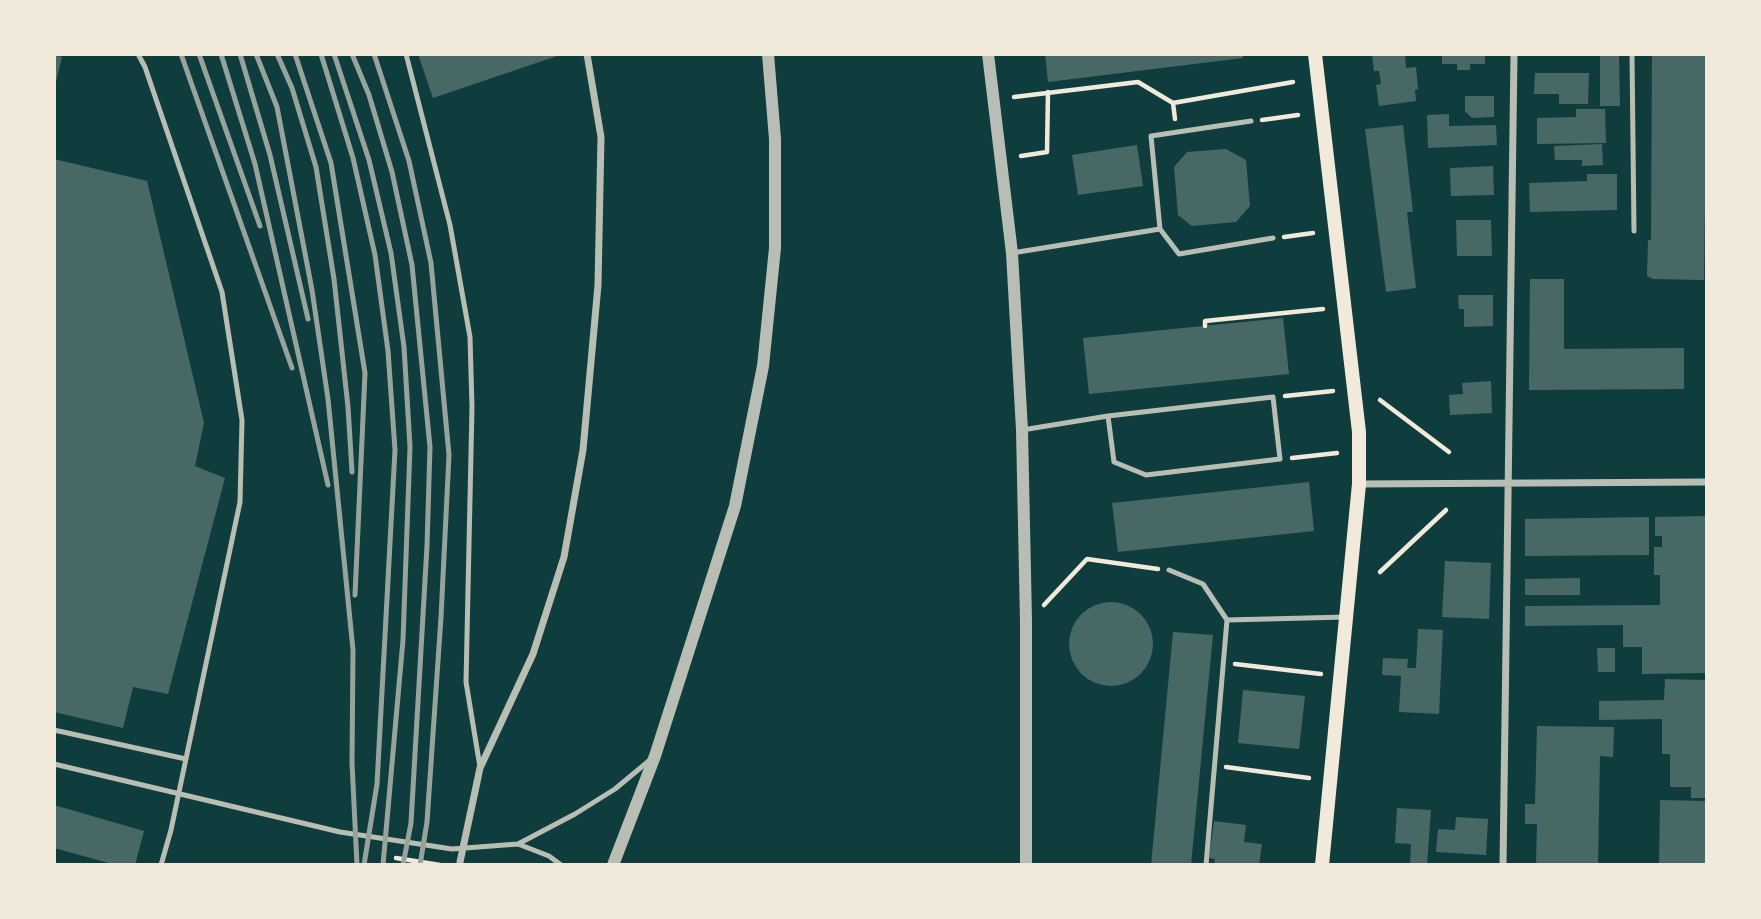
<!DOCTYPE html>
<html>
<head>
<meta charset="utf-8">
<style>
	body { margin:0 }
	#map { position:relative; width:1761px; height:919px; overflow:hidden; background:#0f3d3e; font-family:"Sofia Sans Condensed",sans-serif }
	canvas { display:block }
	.frame { position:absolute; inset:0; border:56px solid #f1e9da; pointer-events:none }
</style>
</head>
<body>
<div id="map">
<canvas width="1761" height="919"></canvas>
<div class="frame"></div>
</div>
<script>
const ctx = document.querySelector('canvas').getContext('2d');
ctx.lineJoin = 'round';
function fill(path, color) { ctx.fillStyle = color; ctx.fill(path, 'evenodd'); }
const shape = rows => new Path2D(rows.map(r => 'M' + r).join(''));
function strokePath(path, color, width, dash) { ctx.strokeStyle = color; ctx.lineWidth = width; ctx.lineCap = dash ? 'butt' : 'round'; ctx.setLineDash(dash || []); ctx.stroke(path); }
const building = shape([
	[418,54,560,54,560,55,433,98],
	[1045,54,1243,54,1243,58,1048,82],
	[1374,54,1405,54,1406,68,1416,67,1418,89,1415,90,1416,101,1379,106,1376,85,1381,84,1379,71,1374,71,1372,55],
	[1442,54,1485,54,1485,64,1470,64,1470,70,1457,70,1457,64,1442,64],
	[1600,54,1619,54,1620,106,1600,106],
	[1652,54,1707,54,1704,280,1653,279,1647,276,1648,240,1651,240],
	[54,55,62,57,55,86,54,86],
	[1535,73,1589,73,1588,104,1559,104,1559,94,1534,94],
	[1465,96,1494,96,1494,117,1472,118,1465,111],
	[1576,109,1605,109,1606,143,1537,144,1537,118,1576,117],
	[1449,114,1449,126,1496,125,1497,145,1428,148,1427,115],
	[1403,125,1413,212,1407,212,1416,288,1386,292,1365,129],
	[1602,144,1603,165,1582,166,1582,160,1555,160,1554,146],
	[1137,145,1143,186,1078,195,1072,155],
	[1226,149,1246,160,1250,206,1236,222,1192,226,1178,215,1174,167,1187,152],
	[54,159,147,181,204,423,195,466,225,478,168,694,133,687,123,728,54,712],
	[1493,166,1494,195,1451,196,1450,168],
	[1587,174,1617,174,1617,210,1530,212,1529,183,1587,181],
	[1456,220,1491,220,1492,256,1457,256],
	[1530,279,1564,279,1564,349,1684,348,1684,389,1529,390],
	[1458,295,1493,295,1493,326,1464,327,1464,309,1459,309],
	[1283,318,1289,374,1089,394,1083,338],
	[1491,381,1492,413,1450,415,1449,395,1463,394,1462,383],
	[1309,482,1314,531,1118,552,1112,503],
	[1707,516,1707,673,1642,674,1642,647,1623,647,1623,625,1525,626,1525,606,1660,605,1660,575,1654,575,1654,547,1662,547,1662,536,1655,536,1655,517],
	[1649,517,1649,555,1525,556,1525,519],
	[1445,561,1491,563,1489,619,1442,617],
	[1580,578,1580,595,1525,595,1525,579],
	'1069 644a42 42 0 1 1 84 0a42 42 0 1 1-84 0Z',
	[1418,629,1443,630,1439,714,1399,712,1401,676,1382,675,1383,658,1408,659,1407,668,1416,668],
	[1173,632,1213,635,1191,865,1151,865],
	[1597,648,1615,648,1615,672,1598,672],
	[1665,679,1707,680,1707,798,1691,798,1691,787,1670,787,1670,754,1662,754,1662,719,1599,720,1599,701,1664,700],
	[1243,690,1305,696,1299,749,1238,743],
	[1537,726,1614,727,1613,757,1600,756,1598,865,1536,865,1537,824,1525,824,1525,804,1535,804],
	[1660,800,1707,801,1707,865,1659,865],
	[54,805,144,831,135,865,116,865,54,848],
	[1397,808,1431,810,1427,865,1410,865,1411,844,1395,843],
	[1456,817,1488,819,1486,855,1436,852,1438,829,1455,830],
	[1214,821,1246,825,1244,842,1262,844,1259,865,1214,865,1215,859,1209,858]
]);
const path = shape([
	[1014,97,1138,82,1173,103,1293,82],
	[1173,103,1175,119],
	[1262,120,1298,115],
	[1021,156,1047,152,1048,92],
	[1284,237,1313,233],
	[1205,326,1205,321,1323,309],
	[1285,396,1333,391],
	[1380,400,1449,452],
	[1292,458,1337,453],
	[1380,572,1446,510],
	[1044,605,1087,559,1158,569],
	[1235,664,1321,674],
	[1226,767,1309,778],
	[396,858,440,865]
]);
const service = shape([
	[138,54,145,67,222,292,242,420,240,502,171,830,161,865],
	[406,54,450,225,470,337,472,407,466,682,480,767],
	[1632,54,1634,231],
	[1251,121,1151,136,1160,229,1179,254,1273,238],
	[1012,253,1160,229],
	[1022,430,1108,416,1273,397,1280,459,1146,475,1114,462,1108,416],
	[1169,570,1203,584,1227,620],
	[54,730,186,759],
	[54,764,340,832,452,849,518,844,575,814,615,789,650,760],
	[518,844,549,856,561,865],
	[1206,865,1227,620,1346,617]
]);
const minor = shape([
	[1359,484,1707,482],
	[460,862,480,768,533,654,564,557,583,450,598,285,601,137,587,54],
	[1503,865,1514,54]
]);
const tertiary = shape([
	[988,54,1012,253,1022,430,1026,621,1026,865],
	[613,865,655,756,735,506,763,366,775,248,775,139,768,54]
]);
const secondary = shape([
	[1315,54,1359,432,1359,484,1322,865]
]);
const rail = shape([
	[181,54,292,368],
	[199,54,260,226],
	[221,54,255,164,328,485],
	[240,54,270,155,308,319],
	[256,54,277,107,312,290,328,399,353,650,352,763,357,865],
	[277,54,292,88,316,167,334,279,348,407,352,472],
	[295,54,331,163,365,373,355,595],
	[321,54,353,158,375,255,388,351,395,450,377,784,364,865],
	[334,54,369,160,391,253,404,347,410,447,403,640,383,865],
	[352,54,369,95,392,172,412,265,430,447,427,546,411,823,403,865],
	[374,54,409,161,431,263,449,455,441,617,427,822,420,865]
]);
fill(building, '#486865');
strokePath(path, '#f1e9da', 4.5);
strokePath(service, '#b8beb3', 5);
strokePath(minor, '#b8beb3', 7);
strokePath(tertiary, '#b8beb3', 12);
strokePath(secondary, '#f1e9da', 14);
strokePath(rail, '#97a49c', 5);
</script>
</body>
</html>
